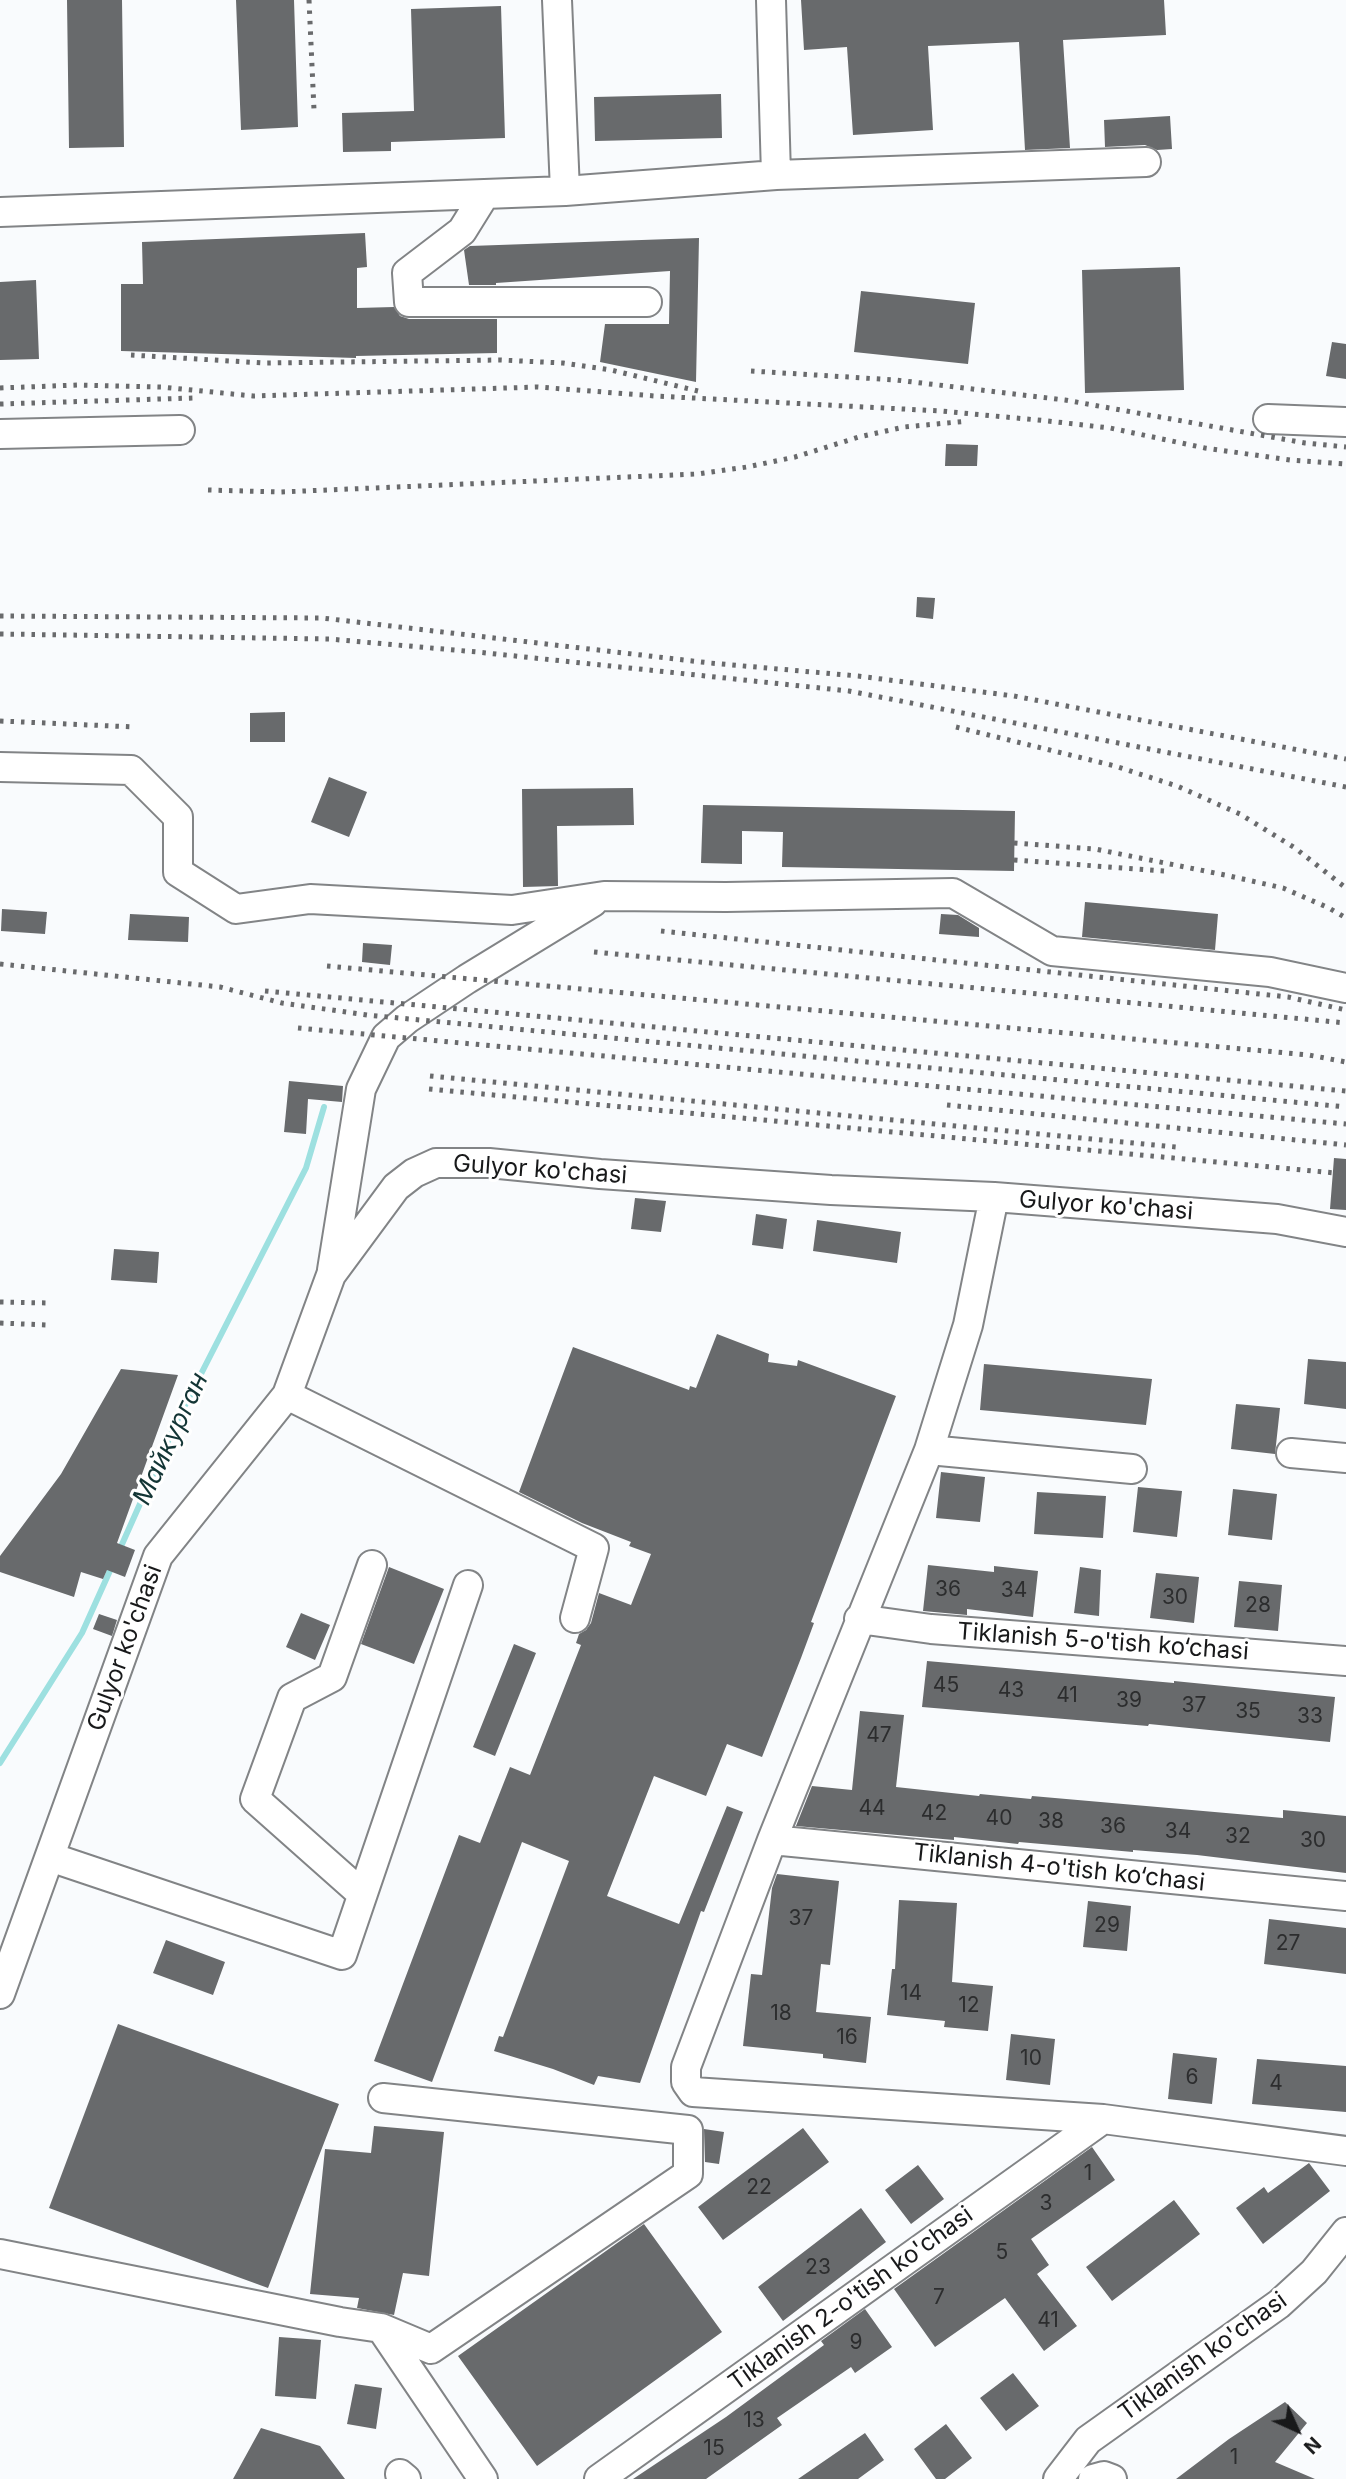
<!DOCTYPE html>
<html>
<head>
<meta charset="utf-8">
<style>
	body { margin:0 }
	#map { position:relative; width:1346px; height:2479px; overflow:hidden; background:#f9fbfd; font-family:Inter,sans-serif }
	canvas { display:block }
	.north { position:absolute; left:1262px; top:2395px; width:70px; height:70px; -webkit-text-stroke:5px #fff; paint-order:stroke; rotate:135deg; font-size:19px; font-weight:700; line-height:28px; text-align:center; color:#18191a }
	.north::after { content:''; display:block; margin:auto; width:24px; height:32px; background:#18191a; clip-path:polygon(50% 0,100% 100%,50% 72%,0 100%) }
</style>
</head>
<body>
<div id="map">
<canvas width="1346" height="2479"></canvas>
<div class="north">N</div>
</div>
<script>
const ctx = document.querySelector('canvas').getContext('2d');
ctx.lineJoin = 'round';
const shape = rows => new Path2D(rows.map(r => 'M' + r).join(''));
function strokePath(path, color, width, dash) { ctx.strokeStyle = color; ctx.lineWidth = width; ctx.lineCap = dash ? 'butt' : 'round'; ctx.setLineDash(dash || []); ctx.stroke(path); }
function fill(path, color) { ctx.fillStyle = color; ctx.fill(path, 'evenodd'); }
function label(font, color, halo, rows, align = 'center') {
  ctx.font = font + ' Inter,sans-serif'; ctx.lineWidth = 6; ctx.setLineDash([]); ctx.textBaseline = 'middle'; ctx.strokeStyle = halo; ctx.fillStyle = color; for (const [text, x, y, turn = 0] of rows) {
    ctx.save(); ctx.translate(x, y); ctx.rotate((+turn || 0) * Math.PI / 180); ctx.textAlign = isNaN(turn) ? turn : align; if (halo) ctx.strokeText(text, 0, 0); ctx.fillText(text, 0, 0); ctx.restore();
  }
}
const stream = shape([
	[119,1551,176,1423,306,1168,324,1107],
	[0,1763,82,1633,113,1564]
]);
const building = shape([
	[67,0,122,0,124,147,69,148],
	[236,0,294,0,298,127,241,130],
	[801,0,1164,0,1166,35,1063,40,1070,148,1025,150,1019,42,928,46,933,130,853,135,847,47,804,50],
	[501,6,505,138,391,142,391,151,343,152,342,113,414,111,411,9],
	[721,94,722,138,595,141,594,97],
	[1170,116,1172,149,1157,150,1145,145,1105,147,1104,120],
	[365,233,367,267,357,268,357,308,394,307,400,316,409,319,497,319,497,353,356,356,356,358,121,351,121,284,143,284,142,242],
	[699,238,696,382,600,362,605,324,669,324,670,271,496,283,496,285,469,285,464,250,470,246],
	[1180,267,1184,390,1085,393,1082,270],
	[36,280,39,359,0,360,0,282],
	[861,291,975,303,968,364,854,352],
	[1332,342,1346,344,1346,379,1326,376],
	[946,444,978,445,977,466,945,466],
	[917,597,935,598,933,619,916,617],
	[285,712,285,742,250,742,250,713],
	[329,777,367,792,349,837,311,822],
	[633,788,634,825,557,826,558,886,523,887,522,789],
	[703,805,1015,811,1014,871,782,867,783,832,742,831,742,864,701,863],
	[1085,902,1218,914,1215,950,1082,937],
	[2,909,47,912,45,934,1,931],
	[130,914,189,917,188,942,128,940],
	[941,914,958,915,979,928,979,937,939,934],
	[363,943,392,945,390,965,362,962],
	[289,1081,343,1086,342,1102,308,1099,306,1134,284,1132],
	[1334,1158,1346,1159,1346,1210,1330,1209],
	[635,1198,666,1201,661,1232,631,1229],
	[756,1214,787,1219,783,1249,752,1245],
	[817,1220,901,1232,897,1263,813,1251],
	[114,1249,159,1252,157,1283,111,1280],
	[717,1334,769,1354,768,1362,797,1366,798,1360,896,1396,811,1622,814,1623,801,1658,762,1757,727,1744,706,1796,654,1776,607,1896,679,1924,727,1806,743,1812,704,1912,701,1911,640,2083,598,2076,594,2085,553,2069,494,2051,499,2036,503,2037,569,1861,522,1842,432,2082,374,2061,459,1835,480,1843,510,1767,530,1775,581,1645,576,1643,579,1634,586,1630,591,1623,599,1593,631,1605,651,1554,629,1546,631,1542,582,1523,519,1492,573,1347,689,1390,690,1386,696,1388],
	[1308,1359,1346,1362,1346,1409,1304,1404],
	[984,1364,1152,1379,1146,1425,980,1410],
	[121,1369,178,1375,117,1543,135,1550,125,1577,107,1570,103,1579,81,1572,74,1597,0,1572,0,1556,61,1474],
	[1236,1404,1280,1408,1275,1454,1231,1449],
	[941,1472,985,1477,980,1522,936,1518],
	[1138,1487,1182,1491,1177,1537,1133,1532],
	[1233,1489,1277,1494,1272,1540,1228,1535],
	[1037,1492,1106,1496,1103,1538,1034,1534],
	[928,1565,994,1572,994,1566,1038,1571,1033,1617,967,1609,967,1615,923,1611],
	[389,1567,444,1589,414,1664,361,1644],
	[1080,1567,1101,1570,1099,1616,1074,1613],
	[1156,1573,1199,1577,1194,1623,1150,1618],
	[1239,1581,1282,1585,1278,1631,1234,1627],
	[301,1613,330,1625,315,1660,286,1647],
	[99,1614,117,1620,112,1636,93,1629],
	[514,1644,536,1653,495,1756,473,1747],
	[927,1661,1174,1683,1174,1681,1335,1697,1330,1742,1149,1724,1148,1726,922,1707],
	[860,1711,904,1715,896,1787,979,1796,980,1794,1031,1799,1032,1796,1283,1818,1283,1810,1346,1816,1346,1873,1197,1855,1133,1850,1133,1852,1019,1842,1018,1844,954,1837,954,1840,796,1826,812,1786,852,1790],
	[777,1874,839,1881,830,1965,821,1964,816,2012,871,2017,866,2063,823,2058,823,2054,743,2046,751,1974,762,1975,772,1888],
	[899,1900,957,1903,952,1982,993,1986,988,2031,944,2027,945,2021,887,2015,892,1969,895,1969],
	[1088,1901,1131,1906,1127,1951,1083,1947],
	[1269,1919,1346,1928,1346,1974,1264,1964],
	[166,1940,225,1962,213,1995,153,1973],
	[118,2024,339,2104,268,2288,49,2208],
	[1011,2034,1055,2039,1050,2085,1006,2080],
	[1173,2053,1217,2058,1212,2104,1168,2099],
	[1257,2059,1346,2066,1346,2112,1252,2104],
	[374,2126,444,2132,429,2276,403,2273,394,2315,357,2308,359,2298,310,2294,325,2149,371,2153],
	[803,2128,829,2162,723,2240,698,2207],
	[704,2129,724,2132,719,2164,705,2162],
	[1092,2147,1115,2180,1031,2239,1049,2265,1037,2274,1077,2326,1044,2351,1005,2298,935,2347,894,2289],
	[1309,2163,1330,2191,1263,2244,1236,2208,1264,2187,1268,2193],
	[918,2165,944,2199,911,2224,885,2190],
	[1174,2200,1200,2234,1112,2301,1086,2267],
	[861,2208,886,2242,783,2321,758,2287],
	[644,2224,722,2332,537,2466,458,2356],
	[865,2309,892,2347,855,2373,851,2367,777,2418,782,2425,706,2479,633,2479,726,2417,824,2345,821,2341],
	[279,2337,321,2340,316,2399,275,2396],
	[1013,2373,1039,2406,1006,2431,980,2398],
	[355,2384,382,2388,376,2429,347,2424],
	[1285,2402,1307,2423,1275,2462,1315,2479,1176,2479,1229,2439],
	[946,2424,972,2458,945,2479,936,2479,914,2449],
	[261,2428,320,2446,345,2479,233,2479],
	[865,2433,884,2460,858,2479,798,2479]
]);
const minor = shape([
	[557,0,565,191],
	[771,0,776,175],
	[485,194,462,231,407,273,409,302,647,302],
	[0,212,565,191,776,175,1146,162],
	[1268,419,1346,422],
	[0,434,180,430],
	[0,767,131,770,178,817,178,872,236,909,310,899,512,910,604,896,726,897,953,893,1052,951,1270,972,1346,988],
	[994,1197,968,1325,929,1450,772,1840,686,2067,686,2082,693,2092,1103,2119,1346,2151],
	[332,1270,361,1089,386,1037,407,1019,467,979,593,902],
	[287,1395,594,1548,575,1618],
	[929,1450,1132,1469],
	[1291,1453,1346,1458],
	[859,1619,931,1629,1346,1661],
	[772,1840,1346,1896],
	[50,1857,342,1955,468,1585],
	[362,1894,255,1799,292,1698,332,1677,372,1565],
	[0,1994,158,1556,287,1395,331,1275,396,1187,414,1173,436,1163,489,1163,600,1174,831,1190,994,1197,1277,1219,1346,1232],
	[0,2254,340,2322,381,2328,431,2349,688,2174,688,2130,383,2098],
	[381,2328,483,2479],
	[400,2474,406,2479],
	[599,2479,1103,2119],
	[1058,2479,1088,2440,1279,2304,1314,2272,1346,2232],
	[1093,2479,1104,2476,1112,2479]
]);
const rail = shape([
	[309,0,314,110],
	[131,355,264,363,501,360,563,363,611,370,698,391],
	[751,371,896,380,1065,400,1305,443,1346,447],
	[0,388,78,385,161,387,253,396,538,387,655,396,941,411,1048,421,1110,428,1205,448,1290,460,1346,464],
	[0,404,193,398],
	[208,490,281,492,697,474,747,467,795,457,859,437,904,427,968,421],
	[0,616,322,618,710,663,858,676,1014,696,1346,759],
	[0,634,329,639,477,652,849,691,1346,787],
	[0,721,135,727],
	[956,727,1115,766,1177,786,1240,814,1295,848,1346,888],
	[1014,843,1095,849,1225,875,1283,888,1329,908,1346,918],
	[1014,860,1164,871],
	[661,931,1288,997,1346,1010],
	[594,952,1346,1023],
	[0,964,220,987,282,1003,367,1015,1346,1107],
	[327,966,1309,1055,1346,1062],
	[265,991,1346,1091],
	[298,1028,1346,1124],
	[430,1076,1176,1147],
	[429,1089,1346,1174],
	[947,1105,1346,1145],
	[0,1302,50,1303],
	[0,1323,47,1325]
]);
const numberNames = [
	["36",948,1590],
	["34",1014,1591],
	["30",1175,1598],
	["28",1258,1606],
	["45",946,1686],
	["43",1011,1691],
	["41",1067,1696],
	["39",1129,1701],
	["37",1194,1706],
	["35",1248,1712],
	["33",1310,1717],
	["47",879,1736],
	["44",872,1809],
	["42",934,1814],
	["40",999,1819],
	["38",1051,1822],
	["36",1113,1827],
	["34",1178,1832],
	["32",1238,1837],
	["30",1313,1841],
	["37",801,1919],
	["29",1107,1926],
	["27",1288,1944],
	["14",911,1994],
	["12",969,2006],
	["18",781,2014],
	["16",847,2038],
	["10",1031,2059],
	["6",1192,2078],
	["4",1276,2084],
	["1",1088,2174],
	["22",759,2188],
	["3",1046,2204],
	["5",1002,2253],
	["23",818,2268],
	["7",939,2298],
	["41",1048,2321],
	["9",856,2343],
	["13",754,2421],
	["15",714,2449],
	["1",1234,2458]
];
const streetNames = [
	["Gulyor ko'chasi",540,1170,4],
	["Gulyor ko'chasi",1106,1206,4],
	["Tiklanish 5-o'tish ko‘chasi",1103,1642,4],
	["Gulyor ko'chasi",125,1648,-70],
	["Tiklanish 4-o'tish ko‘chasi",1059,1868,6],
	["Tiklanish 2-o'tish ko'chasi",851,2299,-36],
	["Tiklanish ko'chasi",1203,2357,-36]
];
const waterNames = [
	["Майкурган",171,1439,-65]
];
strokePath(stream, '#9de0e0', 6);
fill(building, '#686a6c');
strokePath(minor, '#828486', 32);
strokePath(minor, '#fff', 28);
strokePath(rail, '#696a6c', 5, [3.5, 7]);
label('21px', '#2c2d2e', null, numberNames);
label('24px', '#18191a', '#fff', streetNames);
label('italic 26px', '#133535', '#fff', waterNames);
</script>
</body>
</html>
